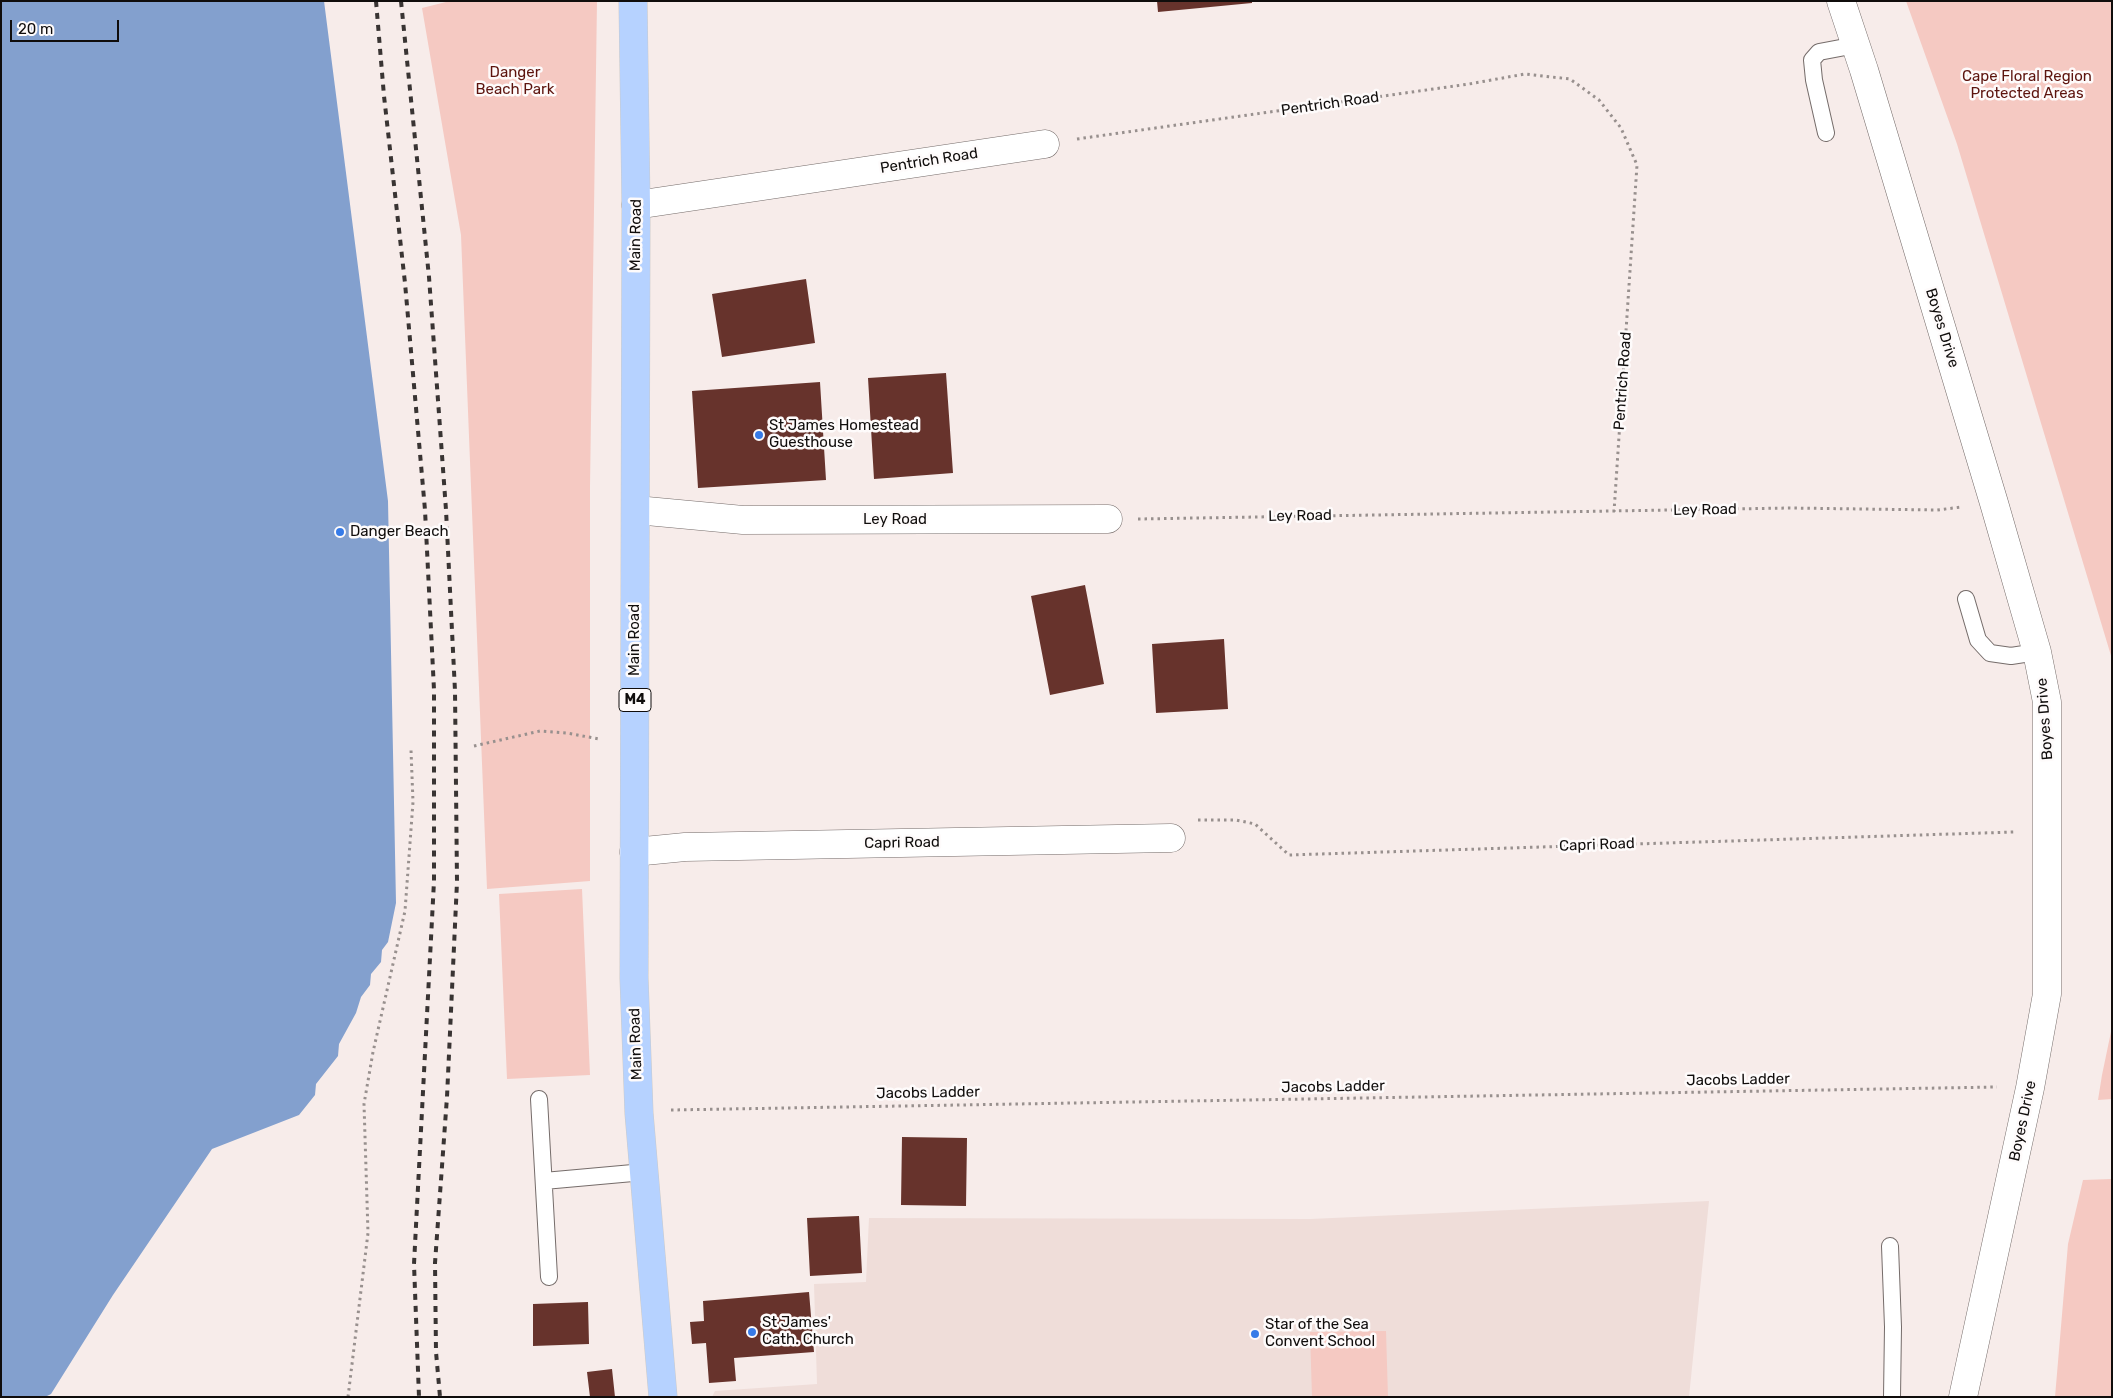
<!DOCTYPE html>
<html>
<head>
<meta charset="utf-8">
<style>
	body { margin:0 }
	#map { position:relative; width:2113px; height:1398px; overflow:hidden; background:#f7ecea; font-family:Rubik,sans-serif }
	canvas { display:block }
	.frame { position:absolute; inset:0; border:2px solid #100d0c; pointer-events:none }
	.scale { position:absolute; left:10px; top:20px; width:109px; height:22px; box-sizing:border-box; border:2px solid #100d0c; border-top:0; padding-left:6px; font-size:15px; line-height:18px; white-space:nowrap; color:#100d0c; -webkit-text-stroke:4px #fefbfb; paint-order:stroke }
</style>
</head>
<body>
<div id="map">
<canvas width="2113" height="1398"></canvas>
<div class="frame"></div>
<div class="scale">20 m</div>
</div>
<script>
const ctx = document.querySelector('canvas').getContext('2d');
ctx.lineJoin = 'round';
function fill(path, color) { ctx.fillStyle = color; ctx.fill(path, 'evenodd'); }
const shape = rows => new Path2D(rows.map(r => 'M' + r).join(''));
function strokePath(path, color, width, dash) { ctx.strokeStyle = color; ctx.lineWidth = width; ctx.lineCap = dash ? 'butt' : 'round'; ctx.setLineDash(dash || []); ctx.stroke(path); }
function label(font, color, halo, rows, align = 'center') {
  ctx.font = font + ' Rubik,sans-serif'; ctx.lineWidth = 5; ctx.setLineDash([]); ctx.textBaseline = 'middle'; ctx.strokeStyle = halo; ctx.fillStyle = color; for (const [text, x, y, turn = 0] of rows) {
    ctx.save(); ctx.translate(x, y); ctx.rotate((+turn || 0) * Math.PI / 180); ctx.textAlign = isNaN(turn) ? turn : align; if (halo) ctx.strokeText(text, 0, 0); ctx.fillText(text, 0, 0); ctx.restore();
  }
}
const built = shape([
	[1709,1201,1689,1397,712,1397,715,1391,817,1384,814,1284,866,1282,869,1218,1310,1219]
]);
const green = shape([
	[450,1,597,1,590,486,590,881,487,889,461,235,422,8],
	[1906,1,2112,1,2112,659,1957,144],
	[582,889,590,1075,507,1079,499,894],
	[2112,1027,2112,1099,2098,1100,2102,1075],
	[2112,1179,2112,1397,2055,1397,2068,1244,2083,1180],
	[1386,1331,1388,1397,1312,1397,1310,1332]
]);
const water = shape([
	[1,1,324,1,388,501,396,903,388,942,382,950,381,962,371,974,370,985,361,997,356,1013,339,1044,338,1056,316,1084,315,1095,299,1115,212,1149,113,1295,51,1394,45,1397,1,1397]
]);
const building = shape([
	[1157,1,1252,1,1252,3,1158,12],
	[806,279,815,343,722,357,712,294],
	[946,373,953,473,874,479,868,378],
	[820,382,826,480,698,488,692,391],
	[1085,585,1104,684,1050,695,1031,596],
	[1224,639,1228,709,1156,713,1152,644],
	[902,1137,967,1138,966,1206,901,1205],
	[859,1216,862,1273,810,1276,807,1218],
	[809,1292,814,1352,734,1358,736,1381,709,1383,706,1343,692,1344,690,1322,704,1321,703,1301],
	[588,1302,589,1344,533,1346,533,1304],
	[612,1369,615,1397,590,1397,587,1372]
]);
const path = shape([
	[1077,139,1469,84,1525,74,1570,79,1599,100,1621,128,1637,165,1614,512],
	[1138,519,1789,508,1937,510,1962,507],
	[474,746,540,731,567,733,599,739],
	[1198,820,1236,820,1255,824,1289,855,2014,832],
	[671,1110,1997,1087],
	[348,1397,368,1233,364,1104,373,1052,405,911,413,802,411,750]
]);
const lane = shape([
	[1826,133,1814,80,1812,60,1819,52,1856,45],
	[1966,599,1978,640,1990,653,2011,656,2037,652],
	[539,1099,549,1277],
	[544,1181,644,1172],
	[1890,1246,1893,1327,1892,1397]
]);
const street = shape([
	[636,205,1045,144],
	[636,510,743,520,1108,519],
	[634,852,685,847,1171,838]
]);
const secondary = shape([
	[1841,1,1864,70,1994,503,2037,652,2047,702,2047,994,2030,1088,1963,1397]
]);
const primary = shape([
	[633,1,636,205,634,978,639,1113,663,1397]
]);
const rail = shape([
	[376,1,384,96,405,283,425,510,434,690,434,881,414,1264,419,1397],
	[401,1,429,277,446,510,455,691,457,882,447,1097,435,1263,436,1352,440,1397]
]);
const markers = [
	[759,435,5,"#367be8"],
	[340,532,5,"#367be8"],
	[752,1332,5,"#367be8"],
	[1255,1334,5,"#367be8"]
];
const shields = [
	[635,700,32]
];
const shieldNames = [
	["M4",635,700]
];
const parkNames = [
	["Danger",515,73],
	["Beach Park",515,90],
	["Cape Floral Region",2027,77],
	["Protected Areas",2027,94]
];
const streetNames = [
	["Pentrich Road",1330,104,-8],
	["Pentrich Road",929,161,-9],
	["Main Road",636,235,-89],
	["Boyes Drive",1942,328,73],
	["Pentrich Road",1623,381,-86],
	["Ley Road",1705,510,-1],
	["Ley Road",1300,516,-1],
	["Ley Road",895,520],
	["Main Road",635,640,-90],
	["Boyes Drive",2045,719,-94],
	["Capri Road",902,843,-1],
	["Capri Road",1597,845,-2],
	["Main Road",636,1044,-92],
	["Jacobs Ladder",1738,1080,-1],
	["Jacobs Ladder",1333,1087,-1],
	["Jacobs Ladder",928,1093,-1],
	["Boyes Drive",2023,1121,-78]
];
const poiNames = [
	["St James Homestead",769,426],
	["Guesthouse",769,443],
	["Danger Beach",350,532],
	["St James'",762,1323],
	["Cath. Church",762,1340],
	["Star of the Sea",1265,1325],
	["Convent School",1265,1342]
];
fill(built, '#efddd9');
fill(green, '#f5c9c2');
fill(water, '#83a0ce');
fill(building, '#67332c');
strokePath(lane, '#756c6a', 18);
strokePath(street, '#756c6a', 29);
strokePath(secondary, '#756c6a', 29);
strokePath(primary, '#cacaca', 29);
strokePath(path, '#98908e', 3, [2.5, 4]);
strokePath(lane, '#fff', 16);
strokePath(street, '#fff', 28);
strokePath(secondary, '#fff', 28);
strokePath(primary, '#b6d2ff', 28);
strokePath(rail, '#393433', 4, [6, 6]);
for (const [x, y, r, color] of markers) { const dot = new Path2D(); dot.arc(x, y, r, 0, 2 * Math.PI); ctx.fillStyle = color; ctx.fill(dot); strokePath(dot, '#fefbfb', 2); }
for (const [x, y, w] of shields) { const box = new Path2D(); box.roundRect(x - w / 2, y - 11.5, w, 23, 4); ctx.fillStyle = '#fefbfb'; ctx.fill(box); strokePath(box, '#100d0c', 1); }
label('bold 14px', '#100d0c', null, shieldNames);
label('15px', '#5d140e', '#fefbfb', parkNames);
label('15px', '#100d0c', '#fefbfb', streetNames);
label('15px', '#100d0c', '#fefbfb', poiNames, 'left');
</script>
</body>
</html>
